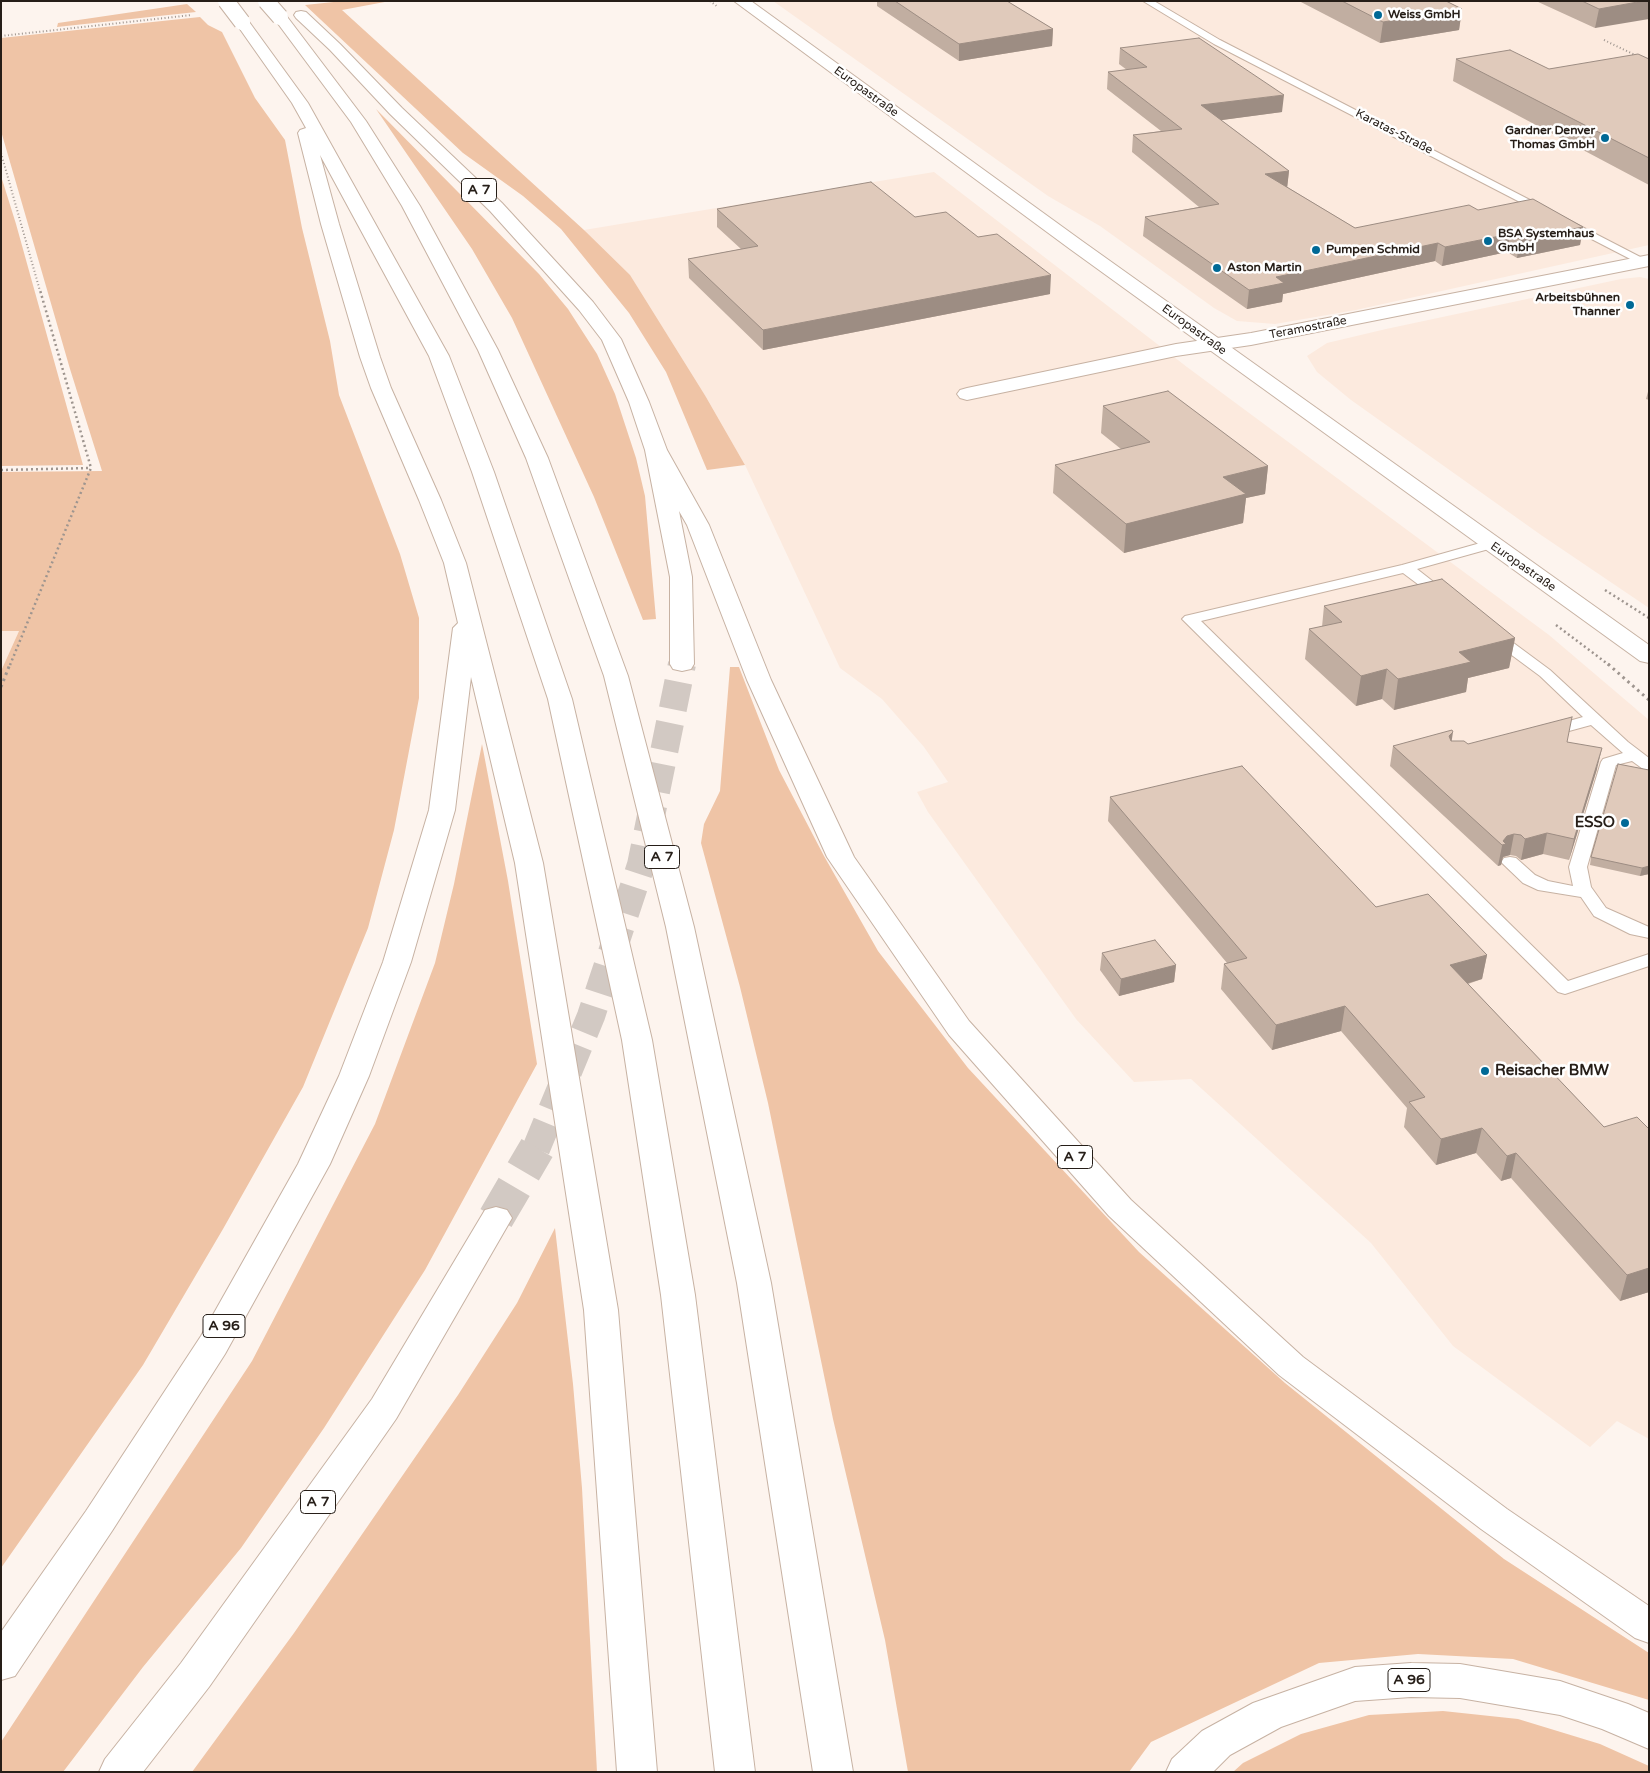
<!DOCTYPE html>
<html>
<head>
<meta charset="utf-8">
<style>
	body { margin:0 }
	#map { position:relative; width:1650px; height:1773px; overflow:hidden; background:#fdf4ee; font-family:"Varela Round",sans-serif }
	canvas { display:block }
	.frame { position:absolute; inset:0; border:2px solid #261e18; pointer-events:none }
</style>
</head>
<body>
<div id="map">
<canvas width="1650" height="1773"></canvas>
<div class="frame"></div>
</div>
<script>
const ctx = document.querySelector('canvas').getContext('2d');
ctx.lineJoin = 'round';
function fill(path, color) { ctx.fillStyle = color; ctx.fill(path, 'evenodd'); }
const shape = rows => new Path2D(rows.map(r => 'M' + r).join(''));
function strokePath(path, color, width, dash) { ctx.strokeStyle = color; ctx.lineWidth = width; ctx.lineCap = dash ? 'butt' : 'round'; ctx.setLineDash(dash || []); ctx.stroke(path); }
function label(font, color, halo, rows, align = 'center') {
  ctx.font = font + ' "Varela Round",sans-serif'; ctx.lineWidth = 5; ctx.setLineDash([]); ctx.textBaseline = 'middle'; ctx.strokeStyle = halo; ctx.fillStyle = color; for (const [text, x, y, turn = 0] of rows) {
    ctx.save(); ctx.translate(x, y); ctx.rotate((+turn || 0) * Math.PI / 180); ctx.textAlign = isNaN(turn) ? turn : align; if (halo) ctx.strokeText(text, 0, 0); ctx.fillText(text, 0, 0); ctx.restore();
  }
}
const built = shape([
	[773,1,1649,1,1649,245,1356,310,1275,324,1237,321,1214,308,1100,226,1048,196],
	[934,172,1187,367,1549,635,1649,720,1649,1439,1617,1421,1590,1447,1453,1346,1371,1243,1191,1079,1134,1082,1076,1019,928,812,917,792,948,782,924,747,882,699,840,668,745,465,706,397,584,230],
	[1640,277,1649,279,1649,608,1541,535,1351,400,1317,372,1307,356,1327,343,1386,329,1621,279],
	[1,631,19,631,1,671]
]);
const green = shape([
	[343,1,390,1,342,10,584,230,630,275,706,397,745,465,707,470,666,372,629,313,561,229,523,196,463,153,305,5],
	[187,4,196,12,57,27,58,23],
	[200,17,208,25,222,32,255,98,285,140,302,228,330,341,339,395,400,554,419,618,419,698,394,830,368,928,303,1087,223,1229,143,1365,1,1568,1,671,19,631,1,631,1,472,102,471,70,369,1,131,1,38],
	[376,109,539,274,568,309,597,354,615,394,636,458,645,496,656,619,643,620,594,497,512,318,472,249],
	[1,176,16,224,83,465,1,466],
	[730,667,739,667,779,770,824,856,878,951,968,1068,1139,1252,1285,1383,1504,1559,1649,1653,1649,1700,1513,1659,1418,1654,1319,1663,1151,1742,1129,1772,908,1772,885,1640,833,1419,768,1103,740,987,701,843,704,824,720,791],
	[482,744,508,881,537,1064,425,1270,324,1428,241,1548,143,1667,63,1772,1,1772,1,1742,252,1361,375,1124,435,963,454,884],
	[555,1228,573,1384,582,1488,597,1772,192,1772,294,1633,458,1395,517,1303],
	[1443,1711,1518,1719,1600,1744,1649,1766,1649,1772,1233,1772,1243,1763,1301,1734,1369,1715]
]);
const motorwayTunnelFar1 = shape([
	[536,1149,591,1016,641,865,682,664]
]);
const motorwayTunnel = shape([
	[496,1218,537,1148]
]);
const pathFar2 = shape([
	[710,1,718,7],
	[1,36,192,15],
	[1604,40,1637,56],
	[1,153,40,291]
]);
const pathFar1 = shape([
	[1,470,91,468],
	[1605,590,1649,618],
	[1556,625,1609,665],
	[10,665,91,468,40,290]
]);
const path = shape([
	[1608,664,1649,700],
	[1,687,10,664]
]);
const service = shape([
	[1143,1,1154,1,1220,40,1648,261,1646,263,1638,263,1214,44,1143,1],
	[1491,540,1496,541,1498,544,1496,547,1417,569,1449,594,1451,597,1449,600,1439,600,1403,573,1201,621,1568,981,1649,954,1649,966,1565,994,1558,992,1182,619,1185,616,1402,565,1491,540],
	[1495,631,1500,633,1550,670,1628,742,1649,758,1649,771,1643,769,1632,761,1616,765,1587,867,1591,887,1606,908,1649,927,1649,938,1630,934,1594,916,1581,897,1538,890,1523,883,1501,862,1504,858,1510,857,1516,858,1535,875,1548,881,1573,886,1569,867,1601,762,1603,759,1623,753,1591,725,1547,737,1541,735,1539,732,1541,729,1583,717,1540,676,1490,639,1487,636,1490,633,1495,631]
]);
const minor = shape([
	[1649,255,1649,266,1251,345,1176,356,967,400,960,398,957,394,960,390,967,388,1176,344,1251,333,1649,255]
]);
const secondary = shape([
	[734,1,751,1,1082,241,1649,645,1649,663,1640,661,1070,249,734,1]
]);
const motorway = shape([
	[301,11,306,12,340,44,402,108,502,203,593,302,621,339,649,402,667,450,709,525,771,680,854,857,969,1021,1131,1200,1303,1357,1507,1509,1649,1606,1649,1643,1635,1638,1481,1529,1279,1375,1109,1216,949,1035,827,857,747,680,687,525,679,511,692,577,694,664,691,669,682,671,673,669,670,664,670,577,645,450,629,402,602,340,579,310,490,211,390,114,330,50,296,18,294,15,296,12,301,11],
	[280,13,285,14,366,121,420,206,498,350,548,458,628,676,694,927,771,1283,853,1772,813,1772,737,1283,666,927,604,676,526,458,478,350,402,206,351,122,273,17,275,14,280,13],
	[242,18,247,19,308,103,449,356,494,472,572,699,652,1040,695,1295,755,1772,715,1772,661,1295,622,1040,548,699,472,472,429,356,320,155,339,224,380,357,391,388,441,500,466,563,543,863,618,1310,657,1772,617,1772,584,1310,515,863,471,677,455,810,411,962,369,1076,330,1164,225,1354,112,1531,15,1676,1,1680,1,1632,86,1511,201,1336,298,1164,339,1076,383,962,429,810,453,628,458,623,444,563,419,500,371,388,360,357,321,224,298,133,300,130,306,128,292,103,235,22,237,19,242,18],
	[496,1207,507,1210,512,1218,396,1419,209,1687,143,1772,99,1772,105,1759,181,1663,372,1399,485,1210,496,1207],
	[1411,1663,1460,1664,1560,1681,1628,1704,1649,1713,1649,1749,1602,1729,1560,1715,1460,1698,1411,1697,1355,1701,1281,1727,1230,1755,1213,1772,1166,1772,1172,1759,1202,1731,1253,1703,1355,1667,1411,1663]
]);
const motorwayBridge = shape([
	[226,1,242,22],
	[266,1,280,17]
]);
const wall = shape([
	[877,1,1007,1,1053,29,1052,46,959,61,877,6],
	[1299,1,1446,1,1462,9,1459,30,1380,43],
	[1536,1,1649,1,1595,28],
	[1120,48,1282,112,1221,120,1289,171,1287,187,1355,228,1478,210,1583,227,1580,245,1517,258,1507,252,1442,266,1435,261,1283,294,1282,302,1247,309,1143,236,1145,217,1199,207,1132,152,1133,135,1161,131,1107,89,1108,72,1127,70,1119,64],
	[1456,59,1549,69,1649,59,1649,185,1453,81],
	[717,209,915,217,1050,294,763,350,689,278,688,259,741,249,717,227],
	[1649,388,1649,400,1646,399],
	[1103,406,1268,466,1265,494,1246,498,1243,523,1124,553,1053,493,1055,465,1121,449,1101,433],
	[1324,606,1515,638,1509,668,1468,678,1466,692,1394,710,1382,699,1356,706,1305,659,1309,629,1322,627],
	[1452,741,1468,744,1567,742,1597,769,1569,860,1543,854,1521,860,1516,856,1510,855,1503,857,1501,865,1498,866,1390,766,1393,746],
	[1649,770,1649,874,1640,876,1590,865,1591,857],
	[1110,797,1376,907,1487,955,1482,979,1468,984,1604,1127,1649,1129,1649,1292,1620,1301,1511,1178,1501,1181,1476,1153,1436,1165,1404,1127,1407,1108,1341,1031,1272,1050,1221,989,1224,964,1227,963,1108,821],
	[1102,953,1176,965,1174,982,1119,996,1100,970]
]);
const shadedWall = shape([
	[1643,1,1649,1,1649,19,1595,28,1599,9],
	[1462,9,1459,30,1380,43,1383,22],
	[1053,29,1052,46,959,61,959,44],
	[1284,95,1282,112,1200,123,1201,105],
	[1289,171,1287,189,1265,174],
	[1583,227,1580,245,1517,258,1520,239],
	[1510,234,1507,252,1442,266,1445,247],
	[1438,243,1435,261,1283,294,1282,302,1247,309,1249,290,1276,277],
	[1051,275,1050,294,763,350,763,330],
	[1268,466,1265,494,1246,498,1243,523,1124,553,1126,524,1223,477],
	[1515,638,1509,668,1468,678,1466,692,1394,710,1398,679,1459,652],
	[1387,669,1382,699,1356,706,1361,676],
	[1453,732,1450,752,1449,736],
	[1602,748,1597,769,1569,860,1574,839],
	[1547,833,1543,854,1521,860,1525,839],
	[1514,834,1510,855,1503,857,1501,865,1498,866,1503,841,1507,836],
	[1649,866,1649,874,1640,876,1642,868],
	[1487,955,1482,979,1445,990,1450,965],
	[1176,965,1174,982,1119,996,1121,979],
	[1345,1006,1341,1031,1272,1050,1276,1025],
	[1482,1128,1476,1153,1436,1165,1441,1139],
	[1516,1153,1511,1178,1501,1181,1507,1156],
	[1649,1268,1649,1292,1620,1301,1627,1275]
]);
const building = shape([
	[895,1,1007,1,1053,29,959,44,895,1],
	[1342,1,1446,1,1462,9,1383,22,1342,1],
	[1582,1,1643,1,1599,9,1582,1],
	[1199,38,1284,95,1201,105,1289,171,1265,174,1355,228,1469,205,1478,210,1533,199,1583,227,1520,239,1510,234,1445,247,1438,243,1276,277,1284,283,1249,290,1145,217,1219,204,1133,135,1182,129,1108,72,1147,67,1120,48,1199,38],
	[1510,50,1549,69,1638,54,1649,59,1649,158,1456,59,1510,50],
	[871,182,915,217,946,212,978,237,997,234,1051,275,763,330,688,259,758,246,717,209,871,182],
	[1168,391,1268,466,1223,477,1246,494,1126,524,1055,465,1150,442,1103,406,1168,391],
	[1442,579,1515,638,1459,652,1471,662,1398,679,1387,669,1361,676,1309,629,1342,622,1324,606,1442,579],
	[1572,717,1567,742,1602,748,1574,839,1547,833,1525,839,1521,835,1514,834,1507,836,1503,841,1506,844,1502,845,1393,746,1452,730,1453,732,1449,736,1451,741,1464,741,1468,744,1572,717],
	[1618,764,1649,770,1649,866,1642,868,1591,857,1618,764],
	[1242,766,1376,907,1428,894,1487,955,1450,965,1604,1127,1637,1117,1649,1129,1649,1268,1627,1275,1516,1153,1507,1156,1482,1128,1441,1139,1409,1102,1425,1097,1345,1006,1276,1025,1224,964,1247,958,1110,797,1242,766],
	[1155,940,1176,965,1121,979,1102,953,1155,940]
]);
const markers = [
	[1378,15,5,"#006996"],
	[1605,138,5,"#006996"],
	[1488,241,5,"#006996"],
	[1316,250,5,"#006996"],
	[1217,268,5,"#006996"],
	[1630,305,5,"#006996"],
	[1625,823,5,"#006996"],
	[1485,1071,5,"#006996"]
];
const farPoinames = [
	["Weiss GmbH",1388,15],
	["Gardner Denver",1595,131,"right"],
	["Thomas GmbH",1595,145,"right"],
	["BSA Systemhaus",1498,234],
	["GmbH",1498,248],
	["Pumpen Schmid",1326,250],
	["Aston Martin",1227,268],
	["Arbeitsbühnen",1620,298,"right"],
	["Thanner",1620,312,"right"]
];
const farStreetnames = [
	["Europastraße",866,92,36],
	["Karatas-Straße",1394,132,27],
	["Teramostraße",1308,328,-11],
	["Europastraße",1194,330,36],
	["Europastraße",1523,567,35]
];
const shields = [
	[479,190,35],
	[662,857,35],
	[1075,1157,35],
	[224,1326,42],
	[318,1502,35],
	[1409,1680,42]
];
const shieldNames = [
	["A 7",479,190],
	["A 7",662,857],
	["A 7",1075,1157],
	["A 96",224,1326],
	["A 7",318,1502],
	["A 96",1409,1680]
];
const poiNames = [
	["ESSO",1615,823],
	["Reisacher BMW",1495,1071,"left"]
];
fill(built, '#fceade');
fill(green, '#efc4a6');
strokePath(motorwayTunnelFar1, '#d2c9c3', 28, [28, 14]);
strokePath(motorwayTunnel, '#d2c9c3', 36, [36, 18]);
strokePath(service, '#c7b2a3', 2);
strokePath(minor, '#c7b2a3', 2);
strokePath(secondary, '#c7b2a3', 2);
strokePath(motorway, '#c7b2a3', 2);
strokePath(pathFar2, '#9e958f', 2, [1, 2.5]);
strokePath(pathFar1, '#9e958f', 2.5, [2, 3]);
strokePath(path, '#9e958f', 3, [2.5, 4]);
fill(service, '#fff');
fill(minor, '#fff');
fill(secondary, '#fff');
fill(motorway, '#fff');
strokePath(motorwayBridge, '#c7b2a3', 18, []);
strokePath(motorwayBridge, '#fff', 16);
fill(wall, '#c1aea1');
fill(shadedWall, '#9d8d83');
fill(building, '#e0cabb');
strokePath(building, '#9d8d83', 1);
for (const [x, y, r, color] of markers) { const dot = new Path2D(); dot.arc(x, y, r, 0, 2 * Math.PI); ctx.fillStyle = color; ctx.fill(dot); strokePath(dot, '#fff', 2); }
label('bold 12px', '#261e18', '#fff', farPoinames, 'left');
label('12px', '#261e18', '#fff', farStreetnames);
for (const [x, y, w] of shields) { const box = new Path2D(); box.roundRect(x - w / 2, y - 11.5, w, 23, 4); ctx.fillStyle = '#fff'; ctx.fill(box); strokePath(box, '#261e18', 1); }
label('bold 14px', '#261e18', null, shieldNames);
label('bold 15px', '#261e18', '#fff', poiNames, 'right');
</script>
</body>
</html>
